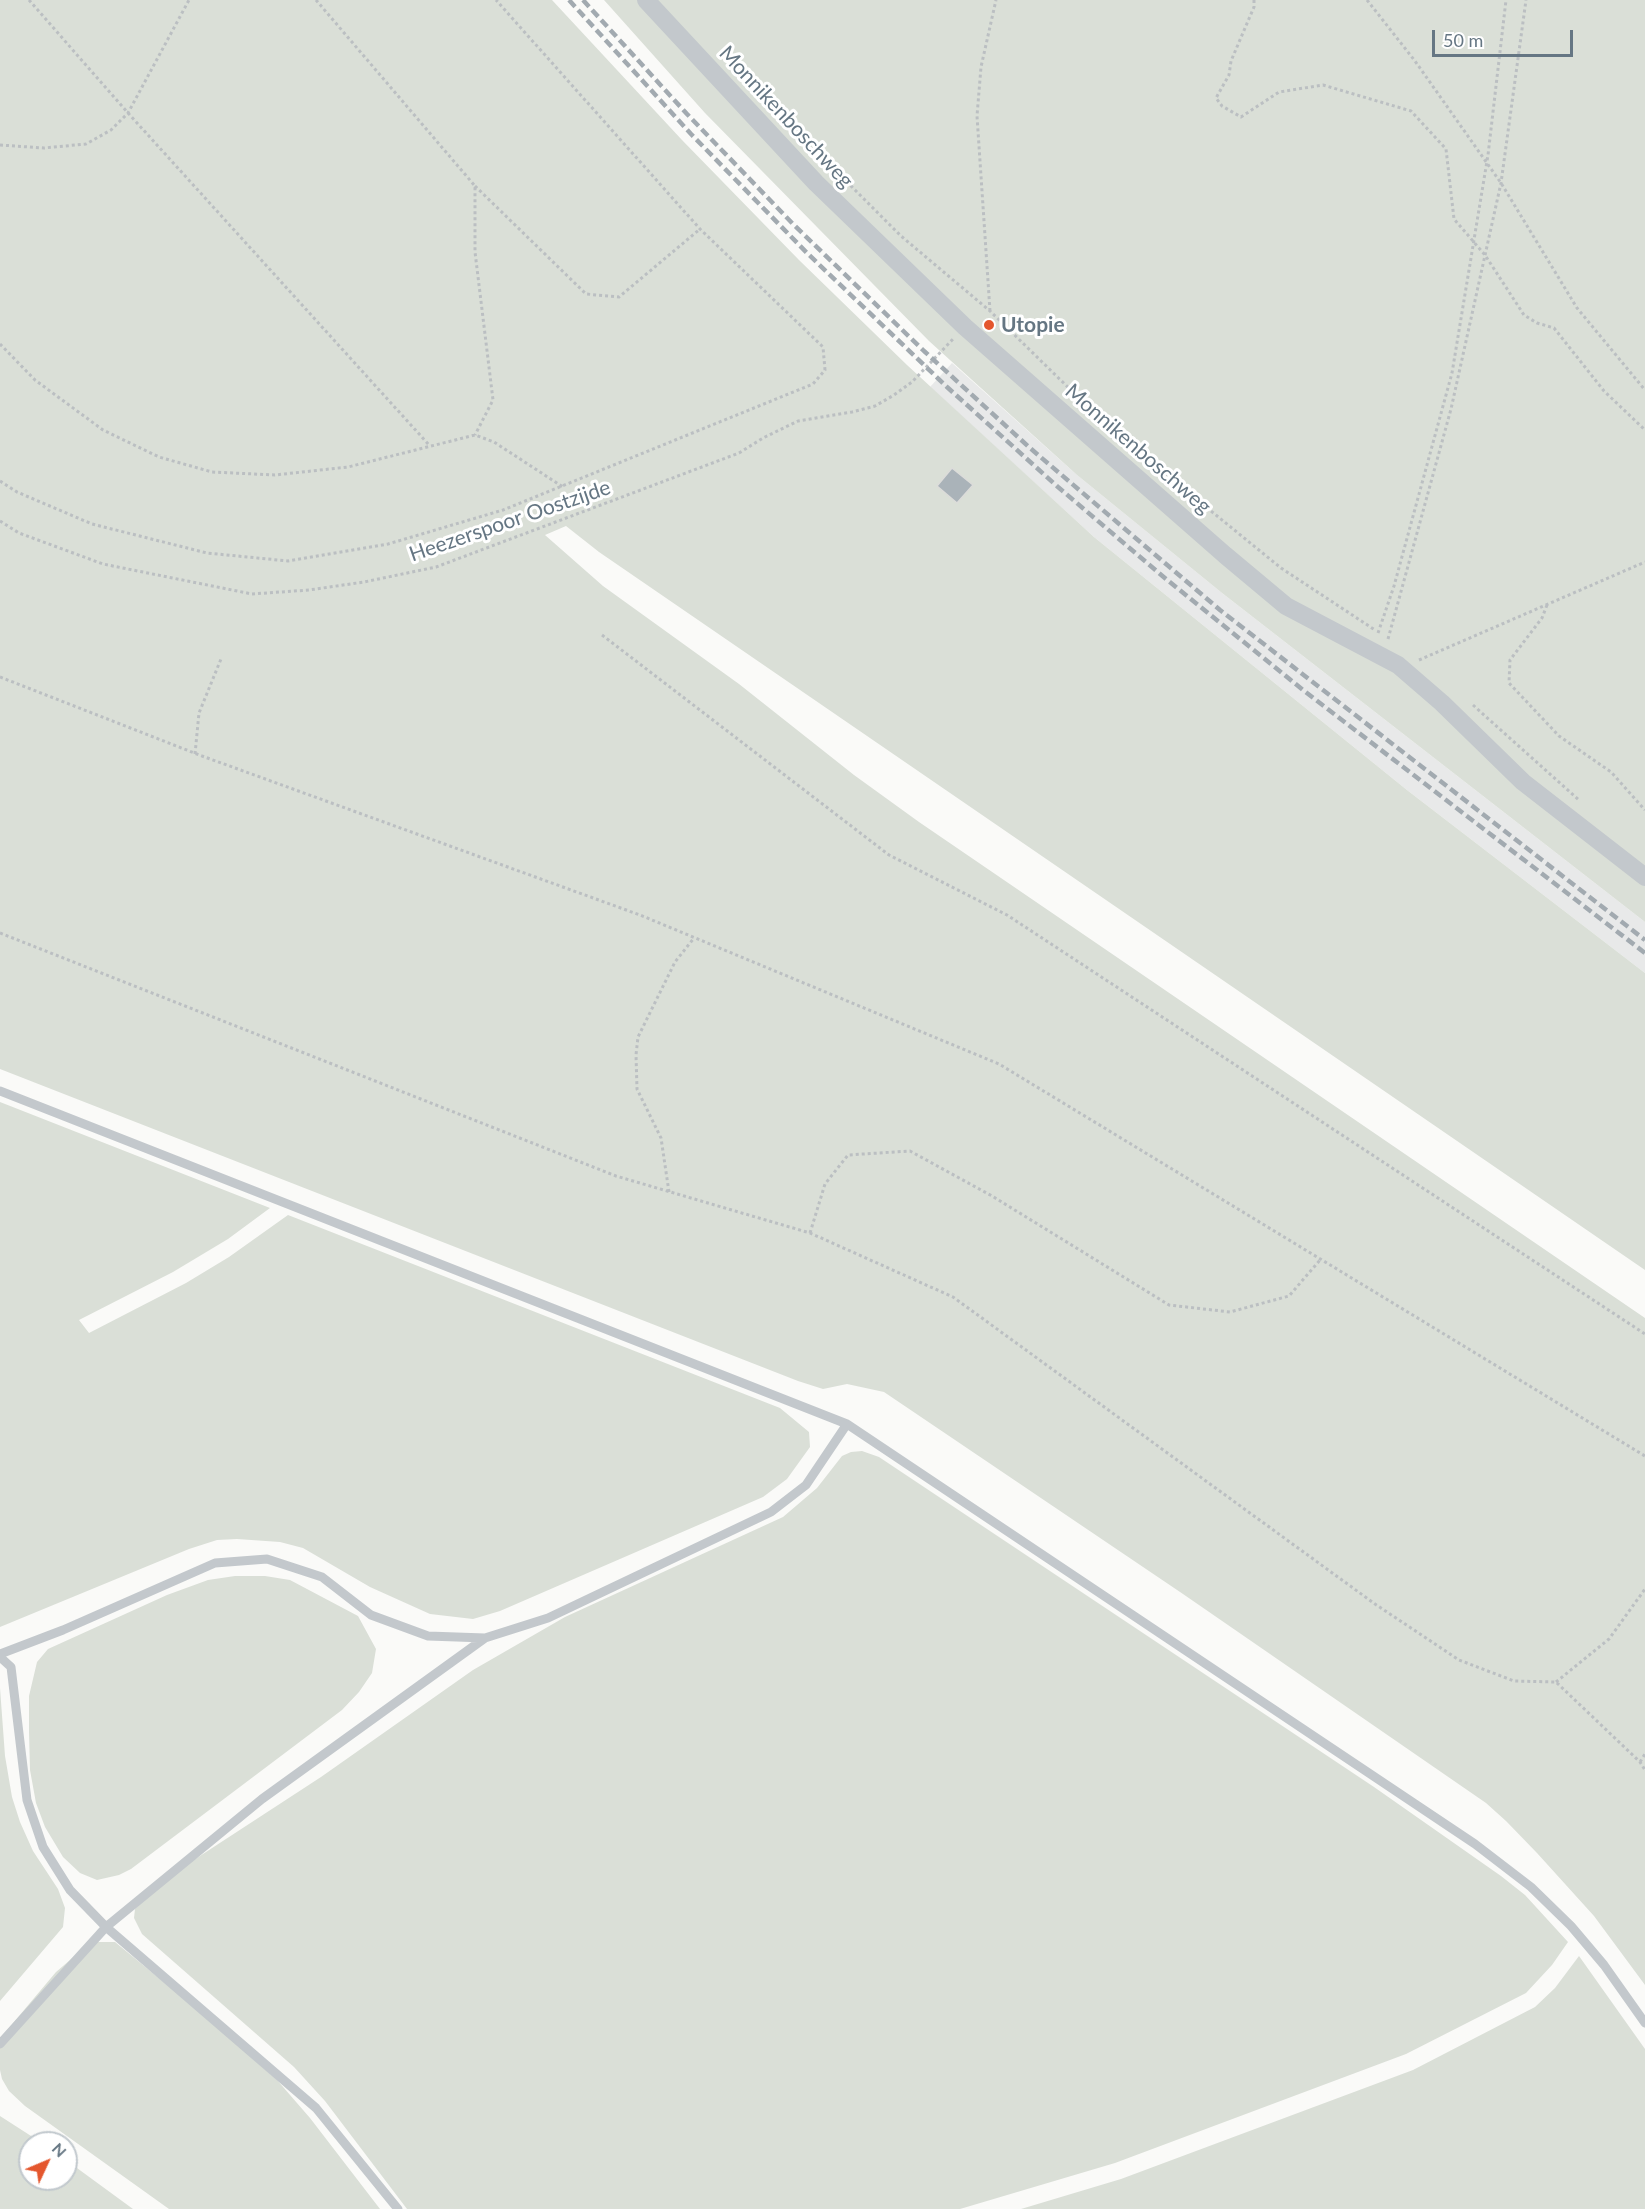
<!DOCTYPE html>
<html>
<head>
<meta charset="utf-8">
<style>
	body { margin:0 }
	#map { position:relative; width:1645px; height:2209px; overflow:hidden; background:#fafaf8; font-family:Lato,sans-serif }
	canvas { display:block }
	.north { position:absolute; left:18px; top:2131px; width:60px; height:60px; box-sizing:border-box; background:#fff; border:2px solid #c1c8cd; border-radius:50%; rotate:46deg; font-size:16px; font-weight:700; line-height:24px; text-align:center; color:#657683 }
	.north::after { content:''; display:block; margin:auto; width:21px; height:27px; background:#e4572e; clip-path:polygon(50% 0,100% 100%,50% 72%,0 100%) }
	.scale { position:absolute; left:1432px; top:30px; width:141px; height:27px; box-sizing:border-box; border:3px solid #657683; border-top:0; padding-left:8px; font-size:18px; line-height:21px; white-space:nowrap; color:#657683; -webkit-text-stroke:4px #fff; paint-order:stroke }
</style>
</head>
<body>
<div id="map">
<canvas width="1645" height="2209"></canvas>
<div class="north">N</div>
<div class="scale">50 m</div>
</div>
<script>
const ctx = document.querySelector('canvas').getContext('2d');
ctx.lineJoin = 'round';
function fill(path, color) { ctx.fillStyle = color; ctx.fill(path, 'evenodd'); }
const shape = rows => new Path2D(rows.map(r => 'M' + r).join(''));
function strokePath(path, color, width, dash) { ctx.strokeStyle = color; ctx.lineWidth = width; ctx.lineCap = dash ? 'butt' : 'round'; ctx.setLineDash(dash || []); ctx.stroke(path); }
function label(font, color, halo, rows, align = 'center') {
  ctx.font = font + ' Lato,sans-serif'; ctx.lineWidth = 6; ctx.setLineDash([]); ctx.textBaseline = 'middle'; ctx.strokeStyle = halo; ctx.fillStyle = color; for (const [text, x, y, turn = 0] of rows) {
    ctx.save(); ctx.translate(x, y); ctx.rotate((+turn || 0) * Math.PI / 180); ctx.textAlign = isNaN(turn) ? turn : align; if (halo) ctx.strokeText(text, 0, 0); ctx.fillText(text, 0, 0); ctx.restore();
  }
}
const built = shape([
	[952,363,1077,475,1222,593,1645,922,1645,973,1407,790,1094,537,930,387]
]);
const green = shape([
	[0,0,552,0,682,140,799,260,907,365,1094,537,1407,790,1645,973,1645,1270,599,552,566,526,545,535,603,586,739,684,854,775,919,822,1645,1318,1645,1985,1594,1916,1537,1853,1506,1821,1486,1803,1183,1594,884,1392,847,1384,823,1389,798,1381,0,1069],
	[604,0,1645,0,1645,922,1222,593,1077,475,929,341,705,113],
	[0,1102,270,1208,228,1239,173,1272,79,1320,89,1333,186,1283,229,1257,288,1215,780,1408,809,1432,810,1447,787,1479,763,1497,500,1611,473,1619,430,1614,370,1587,303,1548,280,1542,237,1539,217,1540,189,1549,0,1627],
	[862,1451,879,1457,1374,1787,1501,1876,1525,1895,1568,1942,1552,1965,1526,1993,1406,2054,1115,2163,960,2209,407,2209,325,2101,294,2067,142,1934,134,1918,135,1909,160,1882,321,1777,473,1670,565,1617,783,1517,817,1488,842,1456,851,1452],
	[235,1576,265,1576,290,1580,358,1616,376,1649,372,1673,359,1692,342,1710,131,1869,119,1875,97,1880,80,1873,63,1857,45,1827,36,1803,30,1770,29,1732,29,1696,37,1662,48,1649,167,1595,208,1580],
	[0,1688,5,1756,12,1797,20,1822,33,1851,58,1889,65,1908,63,1927,0,2001],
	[91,1942,115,1942,194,2007,277,2080,310,2118,380,2209,169,2209,25,2106,9,2091,2,2079,0,2070,0,2045,3,2035,56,1972],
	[1579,1956,1645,2049,1645,2209,1021,2209,1121,2179,1413,2070,1535,2007,1555,1988],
	[0,2116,42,2143,30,2143,30,2179,66,2179,66,2160,133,2209,0,2209]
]);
const building = shape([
	[952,468,973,485,957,503,937,486,952,468]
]);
const path = shape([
	[29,0,128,113,430,446],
	[316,0,475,186,475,252,493,400,475,435],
	[1254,0,1254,7,1231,61,1229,75,1216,98,1222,106,1241,117,1279,92,1323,85,1411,111,1446,149,1454,219,1485,255,1524,315,1537,323,1554,328,1604,391,1645,430],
	[1367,0,1415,61,1501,183,1577,308,1645,390],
	[787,122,901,236,990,311,1081,400,1168,476,1281,568,1375,630],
	[0,145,44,148,86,144,111,130,128,113,189,0],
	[475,186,586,294,619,297,700,229],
	[990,311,977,116,981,67,996,0],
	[0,344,35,380,103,430,159,457,212,472,275,475,348,467,475,435,494,442,563,487],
	[0,481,17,492,92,524,207,553,288,561,388,544,503,510,813,384,825,370,823,347,700,229,496,0],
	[0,521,19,533,103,564,252,594,309,590,364,582,436,567,739,453,763,438,798,421,852,412,875,406,894,395,912,382,954,338],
	[1547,605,1542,618,1510,660,1509,683,1559,736,1611,772,1645,810],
	[1378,633,1394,586,1452,373,1488,155,1506,0],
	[602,635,889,855,1007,915,1645,1334],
	[1388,639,1451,409,1501,183,1526,0],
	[1419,660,1645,562],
	[0,677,202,756,640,915,999,1064,1645,1456],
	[1473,705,1580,801],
	[195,754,199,713,221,659],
	[0,933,616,1176,810,1233,953,1297,1375,1604,1459,1660,1514,1681,1556,1682,1640,1762,1645,1770],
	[669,1192,661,1138,637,1089,636,1055,638,1037,675,962,694,938],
	[810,1233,825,1184,848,1155,910,1151,992,1196,1169,1305,1230,1312,1289,1296,1320,1260],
	[1556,1682,1609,1639,1645,1589],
	[1640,1762,1645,1754]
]);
const service = shape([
	[0,1091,847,1424,1475,1844,1531,1887,1571,1926,1604,1965,1645,2023],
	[0,1654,63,1630,215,1563,267,1559,322,1577,371,1615,428,1636,485,1638,548,1618,771,1512,806,1485,847,1424],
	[0,1657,11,1667,27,1800,43,1847,70,1890,106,1927,316,2108,398,2209],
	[0,2044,106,1927,262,1799,485,1638]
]);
const minor = shape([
	[646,0,816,183,965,327,1225,555,1286,606,1398,665,1442,703,1523,782,1645,877]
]);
const rail = shape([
	[569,0,691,134,807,253,947,387,1058,487,1166,579,1303,690,1645,953],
	[583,0,687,114,793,224,924,351,1030,448,1220,610,1645,940]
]);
const markers = [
	[989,325,6,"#e4572e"]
];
const streetNames = [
	["Monnikenboschweg",786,117,47],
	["Monnikenboschweg",1138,449,41],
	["Heezerspoor Oostzijde",510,521,-19]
];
const poiNames = [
	["Utopie",1001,325]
];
fill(built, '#e8e9e9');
fill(green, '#dadfd7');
fill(building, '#aab3b9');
strokePath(building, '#dcdcda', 1.5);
strokePath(path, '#bbbfc2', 3, [3, 3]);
strokePath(service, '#c3c8cc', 9);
strokePath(minor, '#c3c8cc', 18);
strokePath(rail, '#a2aab0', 4.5, [9, 4.5]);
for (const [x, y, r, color] of markers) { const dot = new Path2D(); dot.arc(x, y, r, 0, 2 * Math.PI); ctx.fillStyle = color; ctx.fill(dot); strokePath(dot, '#fff', 2); }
label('21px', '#657683', '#fff', streetNames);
label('bold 21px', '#657683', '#fff', poiNames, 'left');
</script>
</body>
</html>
